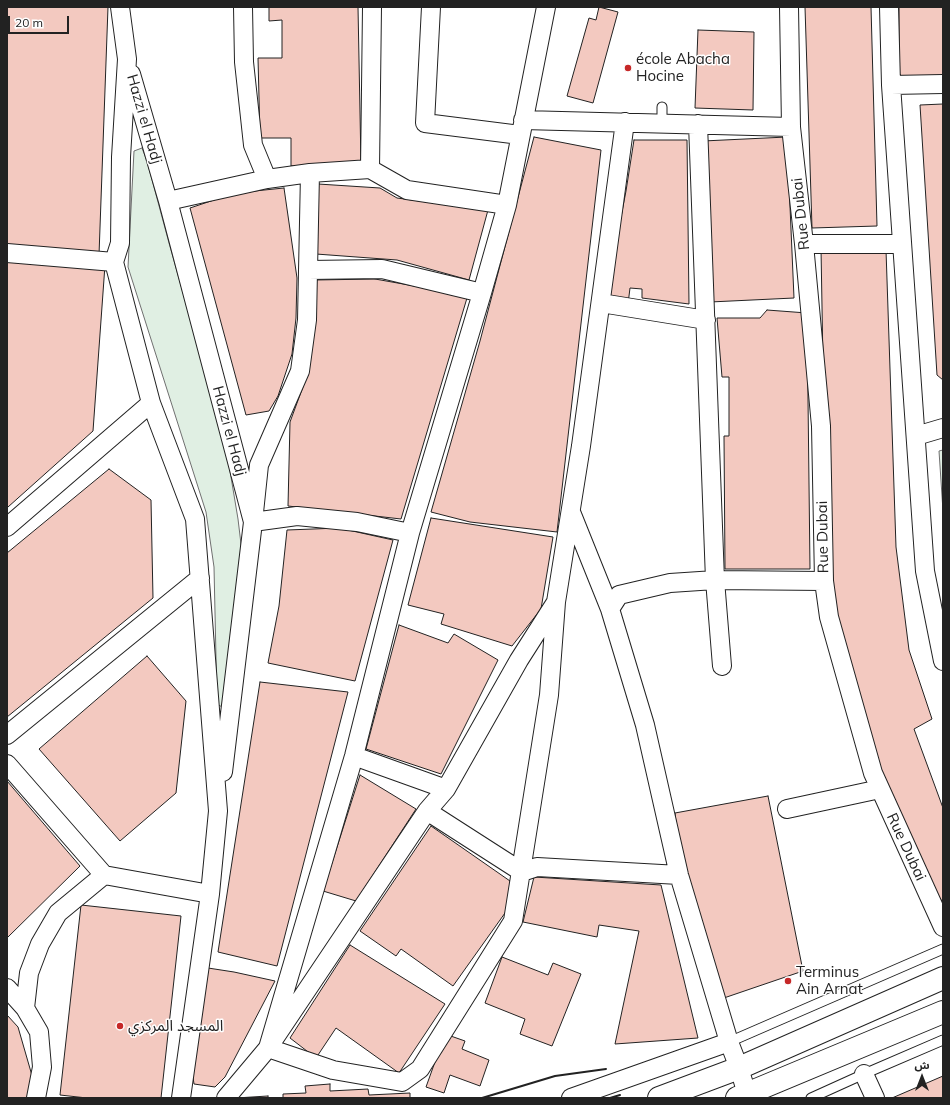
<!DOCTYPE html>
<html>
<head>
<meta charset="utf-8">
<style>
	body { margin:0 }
	#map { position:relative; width:950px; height:1105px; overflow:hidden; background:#fff; font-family:Mulish,"Noto Sans Arabic",sans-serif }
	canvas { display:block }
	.frame { position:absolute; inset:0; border:8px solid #222; pointer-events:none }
	.north { position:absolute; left:902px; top:1057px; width:40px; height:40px; -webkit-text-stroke:3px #fff; paint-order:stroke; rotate:0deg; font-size:11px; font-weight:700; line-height:16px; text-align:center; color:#222 }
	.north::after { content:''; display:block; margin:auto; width:14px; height:18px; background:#222; clip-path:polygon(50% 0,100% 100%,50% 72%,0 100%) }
	.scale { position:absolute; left:8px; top:16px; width:61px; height:18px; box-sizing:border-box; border:2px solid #222; border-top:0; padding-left:5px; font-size:12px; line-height:14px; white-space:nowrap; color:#222; -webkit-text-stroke:3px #fff; paint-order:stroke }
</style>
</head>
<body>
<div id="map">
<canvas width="950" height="1105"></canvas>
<div class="frame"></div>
<div class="north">ش</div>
<div class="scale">20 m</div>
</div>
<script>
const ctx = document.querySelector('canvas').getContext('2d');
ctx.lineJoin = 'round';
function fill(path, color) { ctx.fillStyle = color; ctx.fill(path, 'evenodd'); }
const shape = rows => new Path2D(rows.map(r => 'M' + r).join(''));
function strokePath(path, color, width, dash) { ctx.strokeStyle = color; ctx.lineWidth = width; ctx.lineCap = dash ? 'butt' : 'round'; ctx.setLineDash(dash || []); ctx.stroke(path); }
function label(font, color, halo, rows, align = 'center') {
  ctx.font = font + ' Mulish,"Noto Sans Arabic",sans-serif'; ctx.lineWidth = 3; ctx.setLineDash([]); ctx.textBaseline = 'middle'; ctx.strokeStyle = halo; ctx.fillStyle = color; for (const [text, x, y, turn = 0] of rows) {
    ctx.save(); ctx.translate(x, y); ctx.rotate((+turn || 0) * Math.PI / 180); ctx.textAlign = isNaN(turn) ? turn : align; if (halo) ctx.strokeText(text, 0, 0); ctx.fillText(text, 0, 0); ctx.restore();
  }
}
const green = shape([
	[142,148,147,161,169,243,207,378,228,459,238,519,244,569,222,707,217,704,214,567,206,512,128,267,134,151,142,148],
	[943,450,943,511,939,451,943,450]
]);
const building = shape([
	[7,7,108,7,99,255,7,245,7,7],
	[269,7,358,7,361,165,291,166,291,138,260,138,258,58,282,58,282,20,269,21,269,7],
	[599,7,618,12,593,103,567,96,589,18,596,20,599,7],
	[805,7,871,7,877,226,812,228,805,7],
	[899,7,943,7,943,77,899,77,899,7],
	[698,30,754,32,753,110,695,108,698,30],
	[943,104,943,380,937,375,920,105,943,104],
	[534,137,601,150,557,532,470,522,431,512,480,341,534,137],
	[787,137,794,298,710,302,703,141,787,137],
	[634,140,687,140,689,304,642,298,642,289,630,288,628,304,608,301,616,243,626,191,634,140],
	[318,184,380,188,397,198,488,210,469,280,397,260,316,254,318,184],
	[284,188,297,278,296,318,292,354,278,396,269,411,246,415,190,208,235,193,284,188],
	[821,248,886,250,896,547,909,650,932,719,914,729,943,808,943,904,940,898,935,900,888,798,834,605,828,480,823,365,821,248],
	[7,259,105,265,93,431,8,507,7,507,7,259],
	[375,279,437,290,467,298,401,519,288,506,290,422,304,384,315,280,375,279],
	[767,310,807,313,810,569,725,569,724,436,729,436,729,377,722,377,717,318,760,318,767,310],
	[109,469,151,500,153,598,7,717,7,553,109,469],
	[431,518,553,537,541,609,512,646,441,624,444,614,408,605,431,518],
	[339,528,393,540,355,681,268,663,279,606,287,530,339,528],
	[399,625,448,643,454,634,498,660,441,774,366,749,399,625],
	[147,656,186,701,176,793,120,841,39,749,147,656],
	[260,682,348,692,277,966,218,952,260,682],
	[360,775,416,809,356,901,323,891,360,775],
	[7,781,80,866,7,938,7,781],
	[768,796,803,971,718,1000,680,863,675,813,768,796],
	[431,826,510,881,510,906,453,986,401,949,396,956,360,931,431,826],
	[534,877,661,885,698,1038,615,1044,639,931,599,925,597,937,523,922,534,877],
	[81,905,181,916,161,1098,87,1098,60,1095,81,905],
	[350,945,445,1004,399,1073,336,1028,316,1058,290,1038,350,945],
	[502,957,548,975,553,963,581,974,552,1046,520,1034,525,1019,485,1003,502,957],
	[208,968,234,972,275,981,225,1077,215,1087,194,1084,192,1070,208,968],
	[7,1015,18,1027,33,1079,27,1098,7,1098,7,1015],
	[445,1034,465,1041,462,1049,489,1060,480,1086,450,1075,444,1093,426,1087,445,1034],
	[943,1076,943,1098,892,1098,943,1076],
	[330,1084,330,1091,368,1089,369,1095,410,1093,410,1098,283,1098,283,1094,306,1093,305,1086,330,1084],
	[268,1096,268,1098,236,1098,268,1096]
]);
const lane = shape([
	[662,107,662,123],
	[729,1042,943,949],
	[811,1098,864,1074,943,1040]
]);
const street = shape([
	[120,7,127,59,121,157,120,243,114,262,151,403,195,519,218,811,210,894,181,1098],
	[243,7,244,62,253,145,267,179,310,173,307,320,300,371,259,465,253,522,297,516,357,522,410,533],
	[431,7,425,123,520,135],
	[789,7,791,127,804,244,821,426,824,581,829,617,873,773,943,927],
	[889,7,891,85,925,571,943,661],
	[131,74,168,201,253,522,223,772],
	[891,85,943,84],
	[523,120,791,127],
	[698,124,715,580,722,666],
	[370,169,372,7],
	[310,173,370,169,407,190,507,205],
	[168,201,267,179],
	[804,244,902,244],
	[7,253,114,262],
	[308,270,382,269,482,293],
	[601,303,706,320],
	[916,436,943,428],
	[571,512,610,609,645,725,679,875,729,1042,739,1068,747,1094,752,1098],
	[7,527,151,403],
	[556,602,519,660,446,789,427,811,268,1048,333,1070,402,1082,420,1069,513,921,549,695,556,602,581,446,625,122],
	[610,609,619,595,670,583,715,580,824,581],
	[7,735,200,578],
	[354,756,446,789],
	[7,764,104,875,210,894],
	[787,809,880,789],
	[427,811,522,872,537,867,679,875],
	[7,988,25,1008],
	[864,1074,875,1098],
	[36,1098,42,1067,39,1032,25,1008,29,973,40,944,58,913,104,875],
	[226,1098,268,1048,354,756,410,533,482,293,507,205,546,7],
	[571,1098,729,1042]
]);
const highway = shape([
	[659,1098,739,1068,943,978],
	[737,1098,943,1012]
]);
const wall = shape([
	[482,1098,555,1076,606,1069],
	[610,1098,620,1095]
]);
const markers = [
	[628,68,4,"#c62828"],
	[788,981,4,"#c62828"],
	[120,1026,4,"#c62828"]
];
const poiNames = [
	["école Abacha",636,59],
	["Hocine",636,76],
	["Terminus",796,972],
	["Ain Arnat",796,989],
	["المسجد المركزي",128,1026]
];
const streetNames = [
	["Hazzi el Hadj",144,119,74],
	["Rue Dubai",801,214,-96],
	["Hazzi el Hadj",229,431,75],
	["Rue Dubai",823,537,-91],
	["Rue Dubai",906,847,65]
];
fill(green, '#e0efe3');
strokePath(green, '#6f6f6f', 1);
fill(building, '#f3c9c0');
strokePath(building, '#222', 1);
strokePath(lane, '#222', 11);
strokePath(street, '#222', 20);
strokePath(highway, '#222', 24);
strokePath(lane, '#fff', 9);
strokePath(street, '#fff', 18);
strokePath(highway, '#fff', 22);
strokePath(wall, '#222', 2);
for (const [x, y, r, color] of markers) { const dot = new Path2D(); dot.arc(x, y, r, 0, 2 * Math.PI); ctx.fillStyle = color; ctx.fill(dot); strokePath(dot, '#fff', 1.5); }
label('15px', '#222', '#fff', poiNames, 'left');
label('15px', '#222', '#fff', streetNames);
</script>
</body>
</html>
